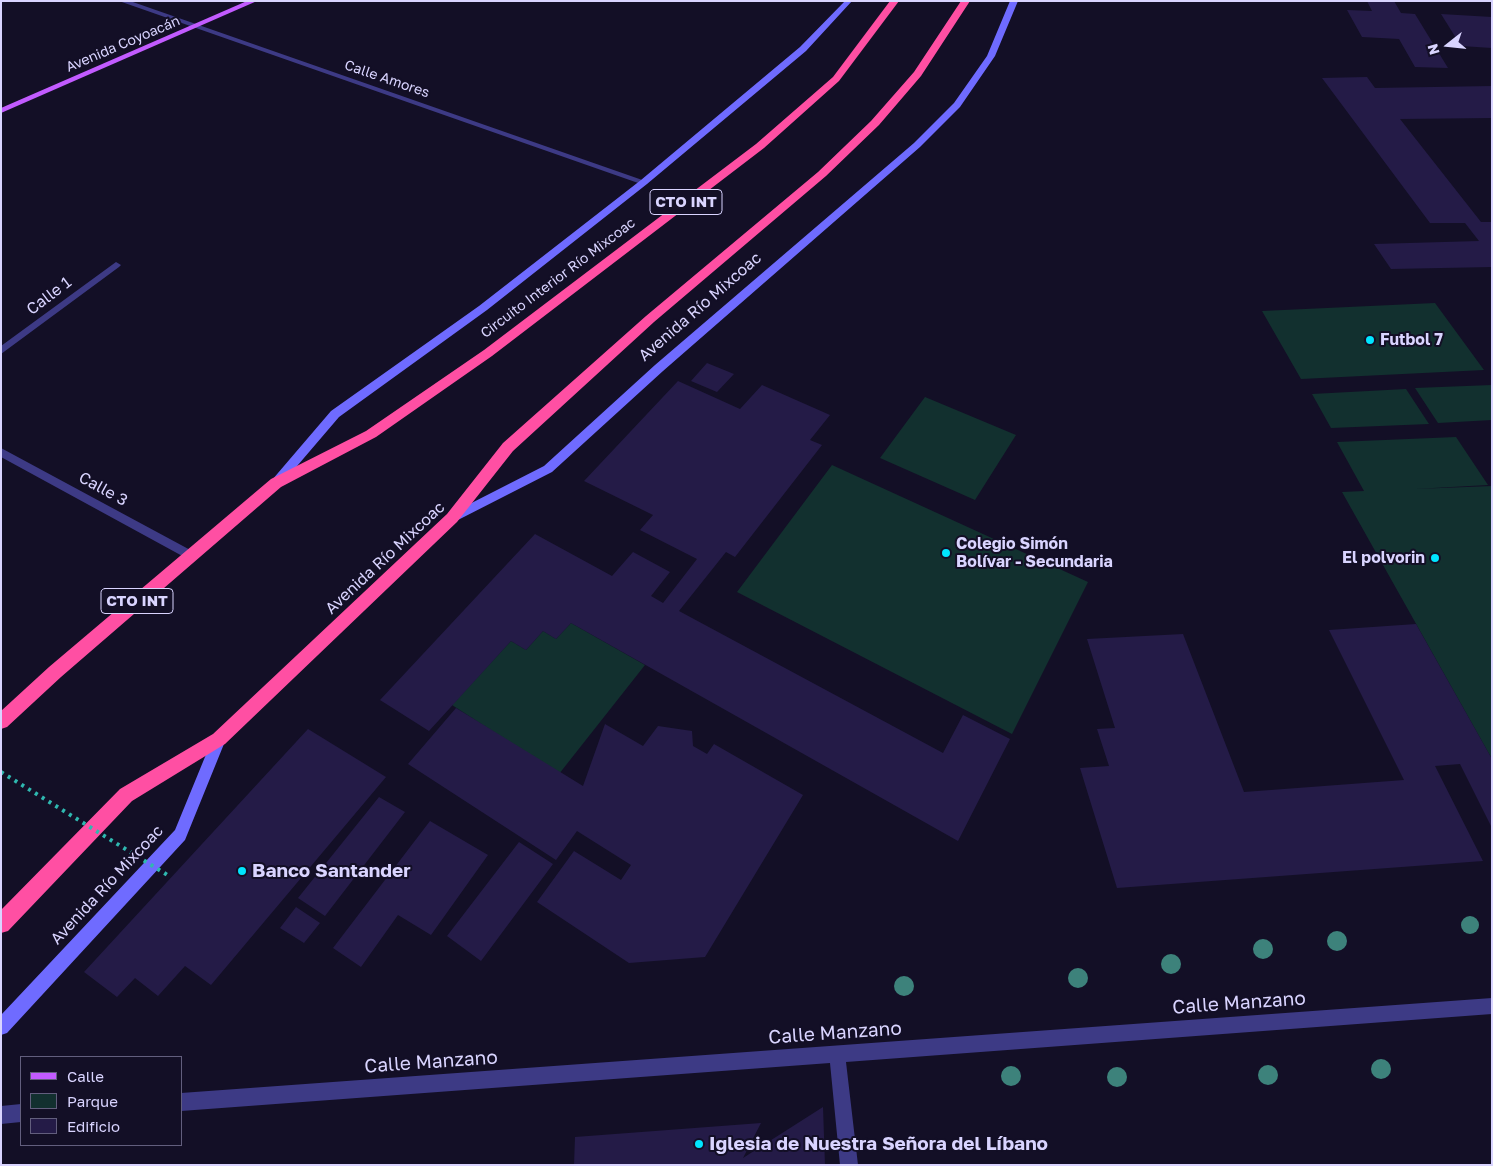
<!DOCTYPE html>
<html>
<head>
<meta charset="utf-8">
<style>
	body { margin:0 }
	#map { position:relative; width:1493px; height:1166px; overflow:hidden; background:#130f26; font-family:"Golos Text",sans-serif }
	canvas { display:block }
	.frame { position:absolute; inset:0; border:2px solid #d9d4ff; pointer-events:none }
	.legend { position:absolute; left:20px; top:1056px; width:162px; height:90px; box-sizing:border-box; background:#130f26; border:1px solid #625e7d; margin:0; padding:6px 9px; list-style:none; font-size:15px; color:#d9d4ff }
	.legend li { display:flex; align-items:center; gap:10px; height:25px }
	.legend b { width:25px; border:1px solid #625e7d }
	.north { position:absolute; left:1423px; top:20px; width:50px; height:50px; -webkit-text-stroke:4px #130f26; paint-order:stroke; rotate:254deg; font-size:14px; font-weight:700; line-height:20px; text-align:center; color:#d9d4ff }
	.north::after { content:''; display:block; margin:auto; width:18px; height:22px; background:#d9d4ff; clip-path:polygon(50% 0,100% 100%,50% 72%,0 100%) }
</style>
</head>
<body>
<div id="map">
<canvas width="1493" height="1166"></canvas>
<div class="frame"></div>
<ul class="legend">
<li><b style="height:6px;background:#c25bff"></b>Calle</li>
<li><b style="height:14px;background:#12302f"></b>Parque</li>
<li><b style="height:14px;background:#241b47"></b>Edificio</li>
</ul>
<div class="north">N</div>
</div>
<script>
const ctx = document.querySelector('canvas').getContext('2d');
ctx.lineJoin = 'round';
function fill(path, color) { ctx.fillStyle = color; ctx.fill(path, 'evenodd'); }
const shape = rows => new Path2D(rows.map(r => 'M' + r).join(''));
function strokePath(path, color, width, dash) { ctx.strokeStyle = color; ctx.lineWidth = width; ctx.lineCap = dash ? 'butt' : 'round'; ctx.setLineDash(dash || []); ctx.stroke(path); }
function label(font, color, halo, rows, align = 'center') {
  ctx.font = font + ' "Golos Text",sans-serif'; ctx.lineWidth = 4; ctx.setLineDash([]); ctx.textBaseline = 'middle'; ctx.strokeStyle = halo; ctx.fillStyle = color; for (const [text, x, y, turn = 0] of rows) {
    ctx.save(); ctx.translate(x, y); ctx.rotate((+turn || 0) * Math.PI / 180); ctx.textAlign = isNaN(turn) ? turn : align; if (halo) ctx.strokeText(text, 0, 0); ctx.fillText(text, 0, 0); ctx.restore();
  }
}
const green = shape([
	[1435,303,1484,370,1301,379,1262,311],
	[1492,385,1492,420,1438,423,1415,388],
	[1406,389,1429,424,1331,428,1312,394],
	[925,397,1016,435,975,500,880,458],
	[1456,437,1488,485,1415,489,1492,486,1492,759,1342,492,1364,491,1337,442],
	[832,465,1088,582,1012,734,737,592],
	[571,623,645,665,559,774,452,705,511,641,526,650,543,631,556,639]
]);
const building = shape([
	[1367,1,1394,1,1401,13,1415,14,1448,68,1415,67,1399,39,1362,37,1347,10,1372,11],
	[1441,14,1492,17,1492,48,1461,46],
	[1367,77,1375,88,1492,86,1492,118,1400,119,1481,222,1492,222,1492,267,1391,269,1374,244,1479,241,1465,223,1430,223,1322,78],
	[707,363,734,374,717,392,691,381],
	[678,381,740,409,762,385,830,415,810,440,822,445,735,557,726,552,679,611,943,753,963,715,1010,739,958,841,571,623,556,639,543,631,526,650,511,641,429,731,380,700,535,534,612,576,633,552,670,572,651,596,663,603,697,559,640,530,653,515,584,481],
	[1416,624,1492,759,1492,828,1460,764,1435,766,1483,861,1117,888,1080,768,1109,766,1097,729,1115,728,1087,639,1183,634,1244,792,1404,780,1329,630],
	[456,708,583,786,605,724,643,746,658,726,692,731,693,746,707,754,714,744,803,795,705,957,629,963,537,902,574,851,621,880,631,865,577,831,556,860,408,764],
	[308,729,386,777,211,985,185,966,158,996,135,978,117,997,84,972],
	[379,797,405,812,325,916,298,898],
	[430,821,488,855,431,935,398,915,361,967,333,948],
	[519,842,553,864,481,961,447,936],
	[296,907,320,923,304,943,280,928],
	[823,1107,825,1165,574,1165,575,1137,761,1123,743,1158]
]);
const street = shape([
	[119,1,130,1,648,182,641,184,119,1],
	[116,262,121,265,119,267,1,354,1,346,116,262],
	[1,448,194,552,196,555,194,558,186,558,1,457,1,448],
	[1492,998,1492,1014,846,1062,858,1165,840,1165,830,1063,181,1111,181,1093,1492,998],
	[21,1104,21,1122,1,1124,1,1106,21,1104]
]);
const secondary = shape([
	[845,1,852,1,806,51,647,184,487,310,339,417,280,486,272,486,270,483,272,480,331,411,479,306,641,180,800,47,845,1],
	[1010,1,1018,1,995,56,960,107,920,147,663,371,552,472,456,521,448,521,446,518,448,515,544,466,655,365,914,143,954,103,987,56,1010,1],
	[219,733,224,735,226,739,185,840,7,1033,1,1035,1,1015,175,830,214,735,219,733]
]);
const primary = shape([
	[247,1,257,1,1,113,1,108,247,1]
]);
const highway = shape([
	[890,1,899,1,839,81,764,148,492,356,376,437,281,487,61,677,7,727,1,729,1,711,49,667,271,479,366,431,484,350,756,144,833,77,890,1],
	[961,1,970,1,921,76,879,125,826,176,654,322,513,451,457,522,225,744,132,801,8,931,1,933,1,910,120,789,213,734,447,514,503,443,646,316,818,172,871,121,914,72,961,1]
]);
const pathBridge = shape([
	[1,772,169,876]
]);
const trees = [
	[1470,925,9],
	[1337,941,10],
	[1263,949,10],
	[1171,964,10],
	[1078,978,10],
	[904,986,10],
	[1381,1069,10],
	[1268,1075,10],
	[1011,1076,10],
	[1117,1077,10]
];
const markers = [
	[1370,340,5,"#00e5ff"],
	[946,553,5,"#00e5ff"],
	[1435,558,5,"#00e5ff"],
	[242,871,5,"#00e5ff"],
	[699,1144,5,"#00e5ff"]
];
const farStreetnames = [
	["Avenida Coyoacán",123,44,-23],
	["Calle Amores",387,79,19],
	["Circuito Interior Río Mixcoac",558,278,-37]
];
const shields = [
	[686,202,72],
	[137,601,72]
];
const shieldNames = [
	["CTO INT",686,202],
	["CTO INT",137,601]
];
const streetNames = [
	["Calle 1",49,296,-37],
	["Avenida Río Mixcoac",700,307,-41],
	["Calle 3",103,489,29],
	["Avenida Río Mixcoac",385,558,-43],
	["Avenida Río Mixcoac",107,885,-47]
];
const poiNames = [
	["Futbol 7",1380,340],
	["Colegio Simón",956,544],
	["Bolívar - Secundaria",956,562],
	["El polvorin",1425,558,"right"]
];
const nearPoinames = [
	["Banco Santander",252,871],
	["Iglesia de Nuestra Señora del Líbano",709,1144]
];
const nearStreetnames = [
	["Calle Manzano",1239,1003,-4],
	["Calle Manzano",835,1033,-4],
	["Calle Manzano",431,1062,-4]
];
fill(green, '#12302f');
fill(building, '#241b47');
fill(street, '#3d3a85');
fill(secondary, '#6f6bff');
fill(primary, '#c25bff');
fill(highway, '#ff4fa3');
strokePath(pathBridge, '#2fb8b0', 4, [3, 5]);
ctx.fillStyle = '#3d827b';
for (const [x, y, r] of trees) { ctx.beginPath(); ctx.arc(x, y, r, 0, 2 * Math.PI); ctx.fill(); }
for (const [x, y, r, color] of markers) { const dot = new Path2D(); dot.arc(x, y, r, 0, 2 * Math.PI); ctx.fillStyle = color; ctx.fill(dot); strokePath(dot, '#130f26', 2); }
label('14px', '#d9d4ff', '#130f26', farStreetnames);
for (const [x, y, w] of shields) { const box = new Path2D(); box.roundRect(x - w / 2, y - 12.5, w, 25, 4); ctx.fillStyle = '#130f26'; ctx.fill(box); strokePath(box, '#d9d4ff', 1); }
label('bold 15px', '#d9d4ff', null, shieldNames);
label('16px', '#d9d4ff', '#130f26', streetNames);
label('bold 16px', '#d9d4ff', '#130f26', poiNames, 'left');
label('bold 19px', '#d9d4ff', '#130f26', nearPoinames, 'left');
label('19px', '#d9d4ff', '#130f26', nearStreetnames);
</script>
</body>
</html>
